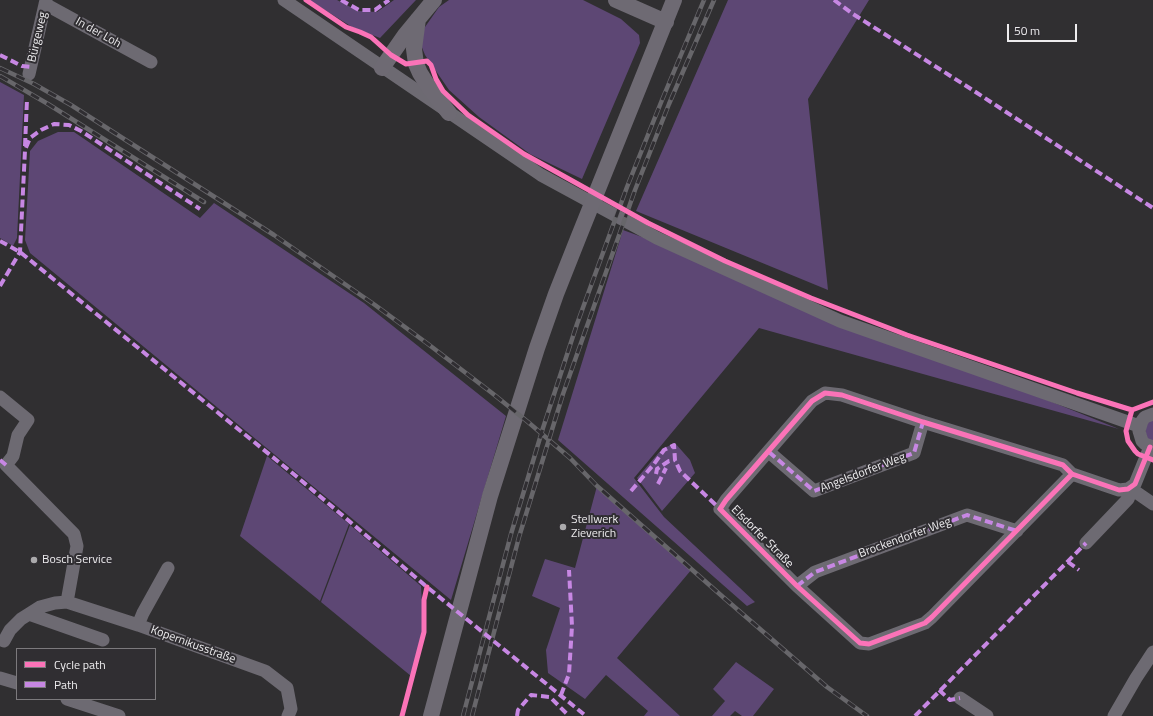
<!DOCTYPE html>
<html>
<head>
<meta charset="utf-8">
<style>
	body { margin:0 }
	#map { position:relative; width:1153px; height:716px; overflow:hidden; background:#302f31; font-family:"Titillium Web",sans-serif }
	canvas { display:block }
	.legend { position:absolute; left:16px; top:648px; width:140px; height:52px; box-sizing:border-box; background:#302e32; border:1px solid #7c7a7d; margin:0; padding:5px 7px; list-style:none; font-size:12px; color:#edecee }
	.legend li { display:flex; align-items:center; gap:8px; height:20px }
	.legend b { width:20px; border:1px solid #7c7a7d }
	.scale { position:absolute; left:1007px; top:24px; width:70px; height:18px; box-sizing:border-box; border:2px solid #edecee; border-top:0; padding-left:5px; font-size:12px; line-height:14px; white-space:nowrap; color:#edecee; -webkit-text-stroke:3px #302e32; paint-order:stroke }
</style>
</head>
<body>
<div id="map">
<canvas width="1153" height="716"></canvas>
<ul class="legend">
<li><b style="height:5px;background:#fb73b8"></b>Cycle path</li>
<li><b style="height:5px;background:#c787e3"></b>Path</li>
</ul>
<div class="scale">50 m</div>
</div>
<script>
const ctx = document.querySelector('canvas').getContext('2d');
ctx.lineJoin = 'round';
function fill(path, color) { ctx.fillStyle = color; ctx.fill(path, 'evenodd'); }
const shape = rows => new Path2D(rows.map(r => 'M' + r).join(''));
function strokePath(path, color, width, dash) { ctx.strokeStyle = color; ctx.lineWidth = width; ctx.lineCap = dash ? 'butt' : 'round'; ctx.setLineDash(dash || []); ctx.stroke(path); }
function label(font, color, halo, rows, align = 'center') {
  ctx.font = font + ' "Titillium Web",sans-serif'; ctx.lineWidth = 4; ctx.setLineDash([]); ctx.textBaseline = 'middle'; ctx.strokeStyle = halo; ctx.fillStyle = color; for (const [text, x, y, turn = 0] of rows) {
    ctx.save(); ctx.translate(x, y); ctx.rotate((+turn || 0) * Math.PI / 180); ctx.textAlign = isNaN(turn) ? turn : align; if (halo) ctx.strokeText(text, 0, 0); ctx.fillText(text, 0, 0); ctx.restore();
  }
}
const green = shape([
	[309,0,337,0,358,11,377,12,394,0,416,0,380,38,352,27],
	[449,0,583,0,621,19,639,35,640,43,582,179,530,154,479,117,449,90,425,55,419,40,425,27,439,7],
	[728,0,869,0,808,99,828,290,636,211],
	[0,82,24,95,17,238,13,246,0,238],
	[58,132,74,132,200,218,214,203,364,303,506,416,451,600,30,253,25,240,30,151,38,141],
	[623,230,653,241,1119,429,759,328,634,478,664,517,755,602,747,606,558,440],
	[1153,419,1153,442,1147,439,1145,428,1146,424],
	[675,443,690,460,695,473,662,511,637,478,662,449],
	[267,456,349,524,320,601,240,536],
	[597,486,692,569,617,658,680,716,644,716,648,711,606,675,585,699,548,673,546,650,560,608,532,596,545,559,575,568],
	[350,525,421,586,423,619,422,632,411,676,321,602],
	[736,662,774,689,753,716,742,716,735,711,730,716,712,716,725,701,713,689]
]);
const minor = shape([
	[284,0,541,175,657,238,840,321,1139,426],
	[45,4,151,62],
	[29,74,46,0],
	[0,397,28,420,18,435,13,456,6,465,74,534,77,546,67,602,55,603,40,607,29,614,21,619,10,630,4,641],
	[1153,414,1145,417,1142,421,1139,431,1142,441,1145,444,1153,447],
	[769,452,814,491,914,453,923,422],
	[1072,474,932,617,925,623,869,644,860,643,797,586,720,509,726,500,812,401,825,393,842,395,923,422,1063,465,1072,474,1119,490,1128,489,1135,484,1150,447],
	[1130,488,1153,504],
	[1086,543,1128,499,1130,494,1130,488],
	[797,586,815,572,967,515,1017,531],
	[67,602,138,625,265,671,287,688,291,709,288,716],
	[29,614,103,640],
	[138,625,143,613,168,568],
	[0,678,17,683],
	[960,698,987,716],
	[67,699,119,716],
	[1114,716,1136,678,1153,652]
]);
const major = shape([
	[616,0,666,22],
	[418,19,414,49,416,64,420,73,430,89,449,113],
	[382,68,405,35,434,0],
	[431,716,490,496,537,348,556,294,579,236,674,0]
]);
const rail = shape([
	[0,68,34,84,71,105,274,235,375,305,428,344,492,393,528,422,570,458,597,486,723,597,827,687,867,716],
	[0,76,48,104,204,202],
	[463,716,511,534,543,428,577,324,627,187,662,100,704,0],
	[472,716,519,537,563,394,635,190,669,104,714,0]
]);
const quiet = shape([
	[341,0,359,10,375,10,389,0],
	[834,0,853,14,971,89,1153,208],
	[0,55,22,66,31,67],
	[25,146,27,99],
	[0,241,20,252,296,476,427,587,586,716],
	[0,286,20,252,25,150,30,138,41,130,54,124,69,125,81,131,200,209],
	[769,452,814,491,914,453,923,422],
	[0,460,6,465],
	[656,474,657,469,669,461,675,460],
	[658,484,666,468],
	[631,491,654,464,664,450,674,445,675,460,680,471,720,509],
	[1068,562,1079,570],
	[797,586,815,572,967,515,1017,531],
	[939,690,950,700,960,698],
	[561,695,569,674,572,626,569,570],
	[517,716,518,710,531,695,550,697,569,716],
	[915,716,1086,543]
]);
const cycleway = shape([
	[306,0,346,27,360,32,371,37,391,55,406,64,427,61,431,65,436,79,443,91,468,115,524,154,648,223,725,261,811,298,907,335,1077,393,1132,410,1153,402],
	[1132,410,1126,431,1128,441,1135,451,1138,454,1153,460],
	[1072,474,932,617,925,623,869,644,860,643,797,586,720,509,726,500,812,401,825,393,842,395,923,422,1063,465,1072,474,1119,490,1128,489,1135,484,1150,447],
	[402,716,424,632,424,600,427,587]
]);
const markers = [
	[563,527,4,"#abaaac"],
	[34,560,4,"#abaaac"]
];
const streetNames = [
	["In der Loh",98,33,29],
	["Bürgeweg",38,37,-77],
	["Angelsdorfer Weg",863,473,-21],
	["Elsdorfer Straße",762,537,45],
	["Brockendorfer Weg",905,538,-20],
	["Kopernikusstraße",193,645,20]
];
const poiNames = [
	["Stellwerk",571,520],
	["Zieverich",571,534],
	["Bosch Service",42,560]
];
fill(green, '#5d4774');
strokePath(minor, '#6d6a72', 13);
strokePath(major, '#6e6a73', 16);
strokePath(rail, '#67666a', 4.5);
strokePath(rail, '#302e32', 3, [9]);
strokePath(quiet, '#c787e3', 4, [8, 4]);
strokePath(cycleway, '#fb73b8', 5);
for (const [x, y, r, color] of markers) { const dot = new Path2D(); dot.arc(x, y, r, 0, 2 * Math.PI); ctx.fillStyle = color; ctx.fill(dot); strokePath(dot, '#302e32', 1.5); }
label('12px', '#edecee', '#302e32', streetNames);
label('12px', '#edecee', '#302e32', poiNames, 'left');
</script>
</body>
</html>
